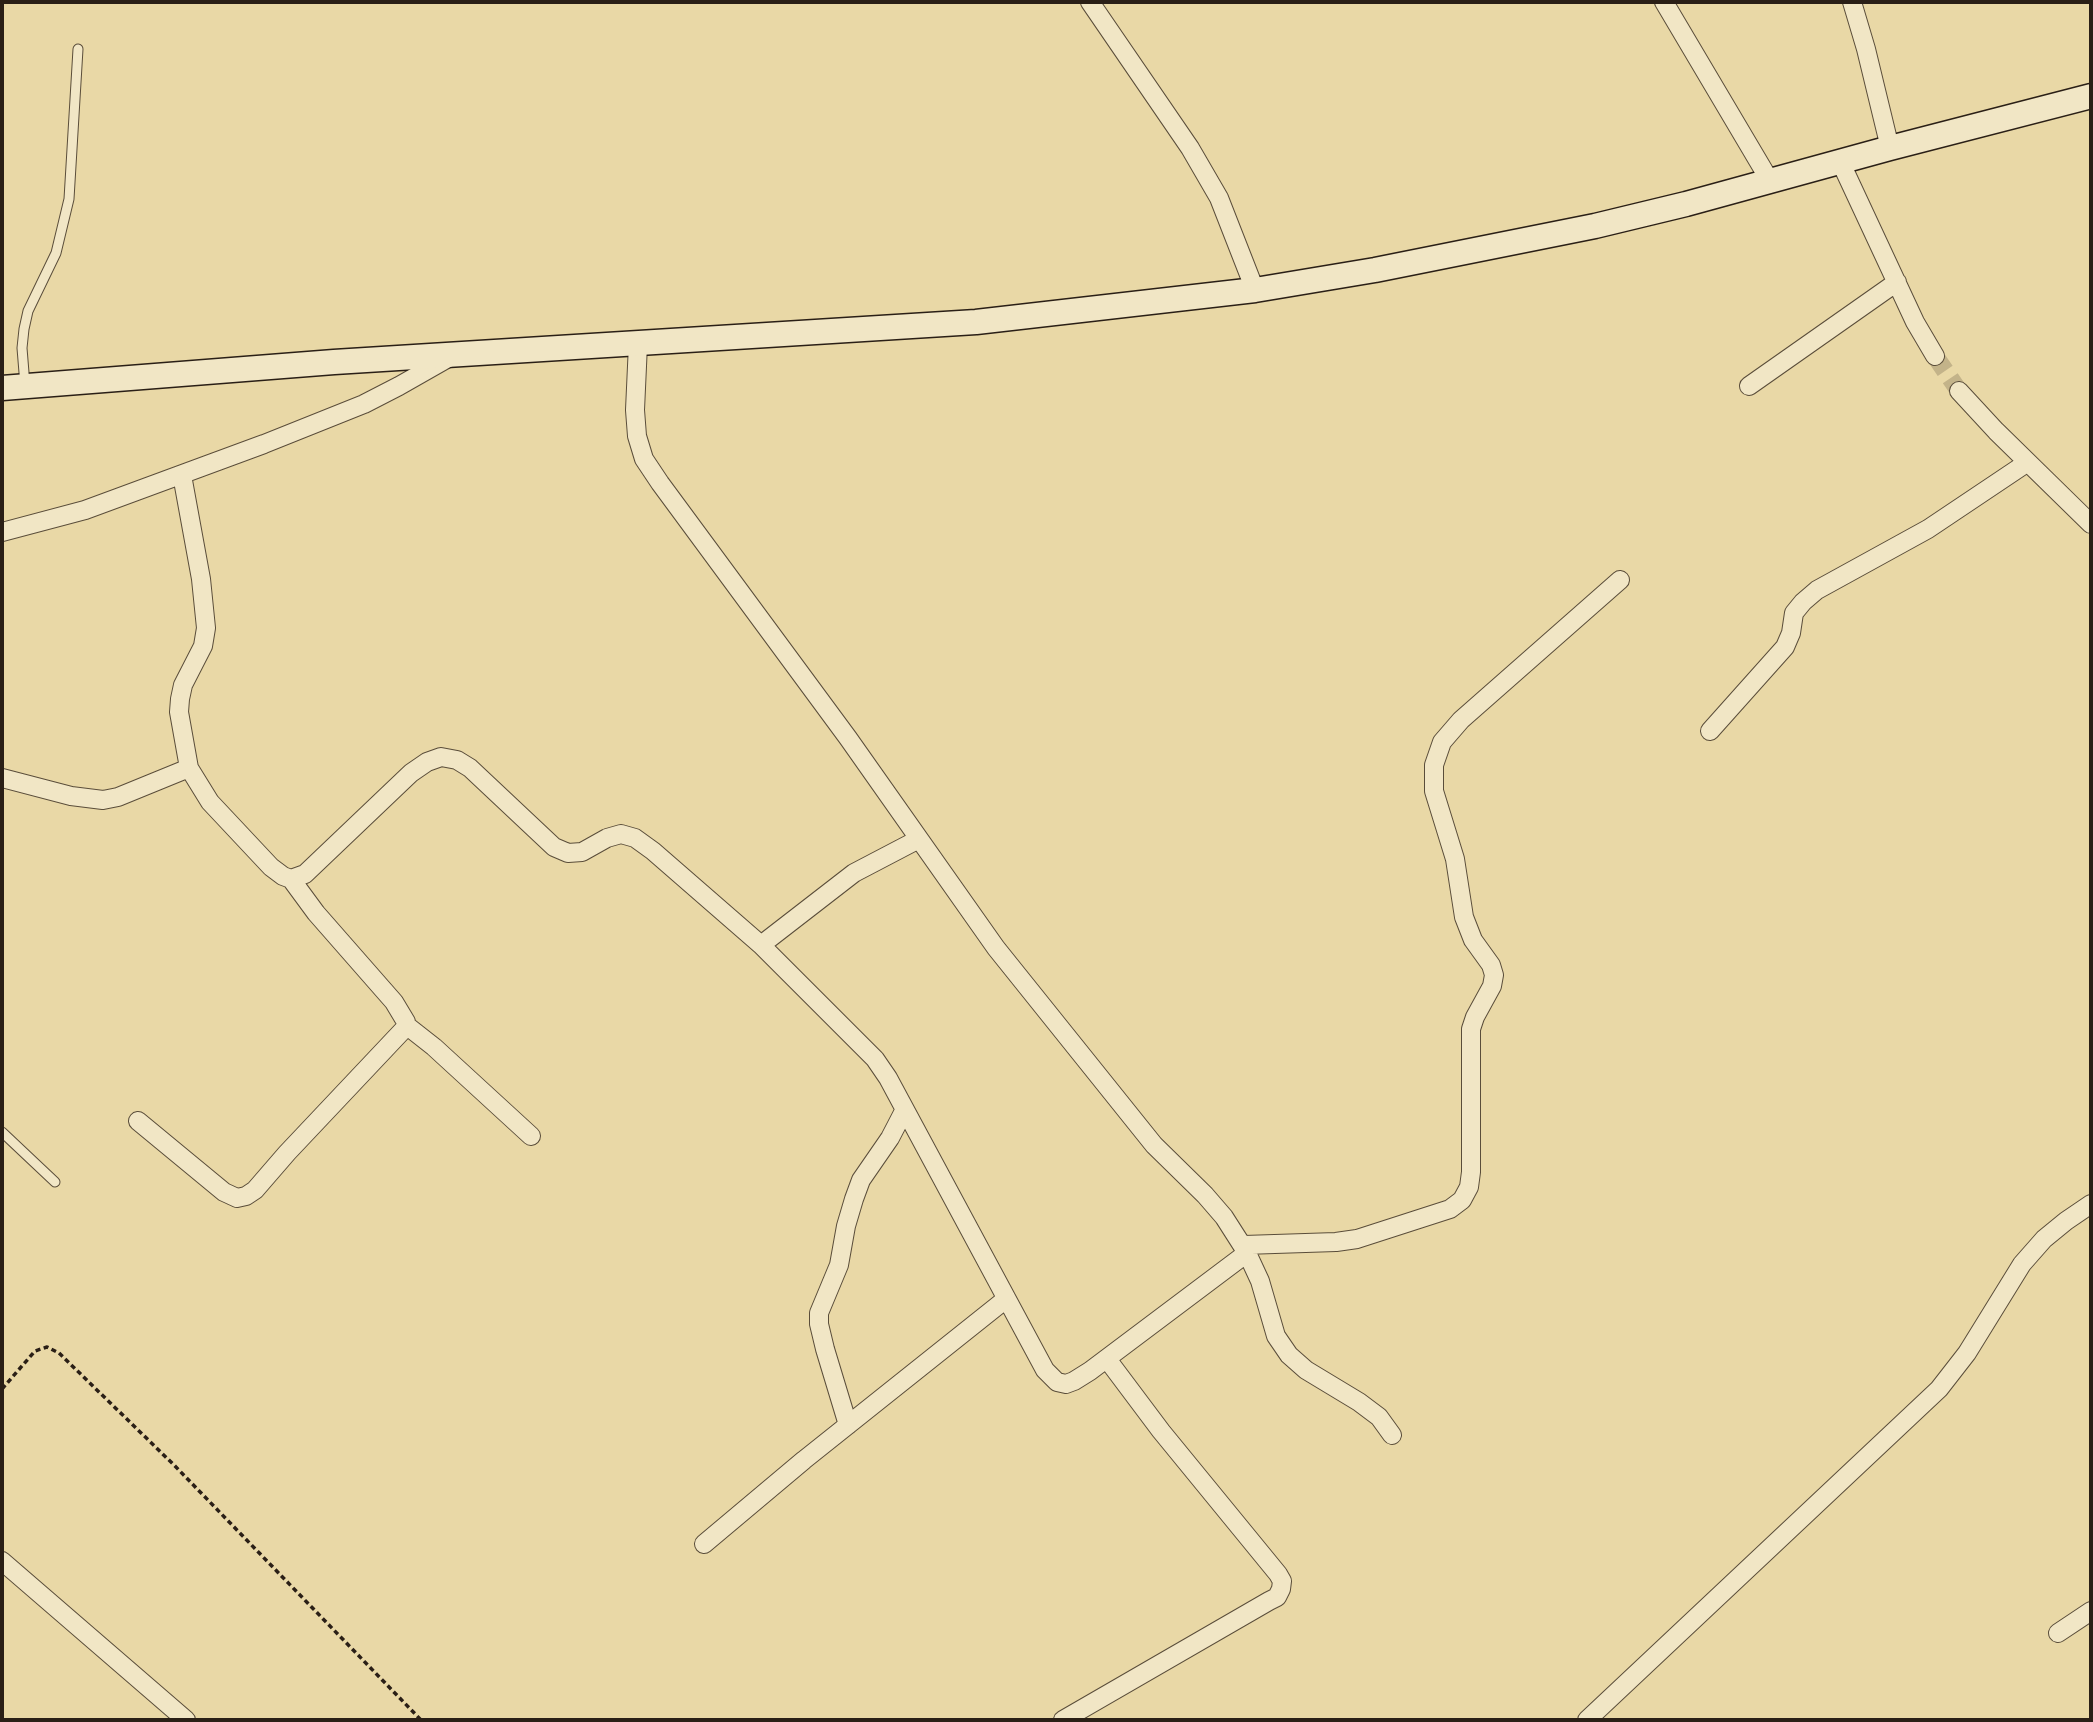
<!DOCTYPE html>
<html>
<head>
<meta charset="utf-8">
<style>
	body { margin:0 }
	#map { position:relative; width:2093px; height:1722px; overflow:hidden; background:#e9d8a6; font-family:"Libre Bodoni",serif }
	canvas { display:block }
	.frame { position:absolute; inset:0; border:4px solid #2a1f16; pointer-events:none }
</style>
</head>
<body>
<div id="map">
<canvas width="2093" height="1722"></canvas>
<div class="frame"></div>
</div>
<script>
const ctx = document.querySelector('canvas').getContext('2d');
ctx.lineJoin = 'round';
const shape = rows => new Path2D(rows.map(r => 'M' + r).join(''));
function strokePath(path, color, width, dash) { ctx.strokeStyle = color; ctx.lineWidth = width; ctx.lineCap = dash ? 'butt' : 'round'; ctx.setLineDash(dash || []); ctx.stroke(path); }
const minorTunnel = shape([
	[1935,356,1959,391]
]);
const path = shape([
	[2,1389,35,1351,47,1347,59,1353,174,1465,421,1720]
]);
const service = shape([
	[25,385,22,348,24,329,28,311,56,253,69,199,78,49],
	[2,1132,55,1182]
]);
const minor = shape([
	[1090,2,1190,148,1219,198,1255,290],
	[1664,2,1770,181],
	[1852,2,1866,49,1890,148],
	[1840,161,1915,322,1935,356],
	[638,344,635,410,637,436,644,459,660,483,848,738,996,948,1154,1145,1205,1195,1224,1217,1247,1253,1260,1281,1276,1336,1289,1355,1306,1370,1359,1402,1379,1417,1392,1435],
	[1749,386,1897,282],
	[1959,391,1996,431,2091,524],
	[182,475,201,579,206,628,203,646,183,685,180,699,179,712,189,768,210,802,271,867,283,876,291,879,305,874,411,773,427,762,441,757,457,760,470,768,554,847,568,853,582,852,607,838,621,834,635,838,653,851,761,945,875,1059,888,1078,1045,1370,1057,1382,1066,1384,1074,1381,1090,1371,1247,1253],
	[2,532,85,510,264,444,364,404,399,386,450,357],
	[1710,731,1785,647,1791,633,1794,613,1803,602,1817,590,1928,529,2028,462],
	[2,778,71,796,103,800,118,797,189,768],
	[761,945,854,873,919,839],
	[406,1025,434,1047,531,1136],
	[138,1121,224,1192,237,1198,246,1196,255,1190,287,1153,405,1028,406,1022,394,1002,316,913,291,879],
	[1244,1245,1336,1242,1357,1239,1450,1209,1462,1200,1469,1187,1471,1172,1471,1029,1475,1017,1492,986,1494,975,1491,965,1473,940,1464,917,1455,859,1434,791,1434,765,1442,742,1461,720,1620,580],
	[848,1425,825,1349,819,1324,819,1313,839,1265,846,1226,854,1199,861,1180,890,1138,904,1111],
	[704,1544,804,1460,1006,1299],
	[2,1561,186,1720],
	[2058,1633,2091,1611],
	[1063,1720,1269,1601,1277,1597,1281,1589,1282,1581,1278,1574,1161,1431,1107,1359],
	[1587,1720,1939,1389,1967,1353,2022,1264,2044,1239,2066,1221,2091,1204]
]);
const secondary = shape([
	[2,388,334,362,976,322,1255,290,1375,270,1595,226,1686,204,1890,148,2091,96]
]);
strokePath(minorTunnel, '#c3b389', 18, [18, 9]);
strokePath(service, '#5a4d3a', 11);
strokePath(minor, '#5a4d3a', 20);
strokePath(secondary, '#2a1f16', 27);
strokePath(path, '#2a1f16', 3.5, [5, 3.5]);
strokePath(service, '#f1e6c5', 9);
strokePath(minor, '#f1e6c5', 18);
strokePath(secondary, '#f1e6c5', 24);
</script>
</body>
</html>
